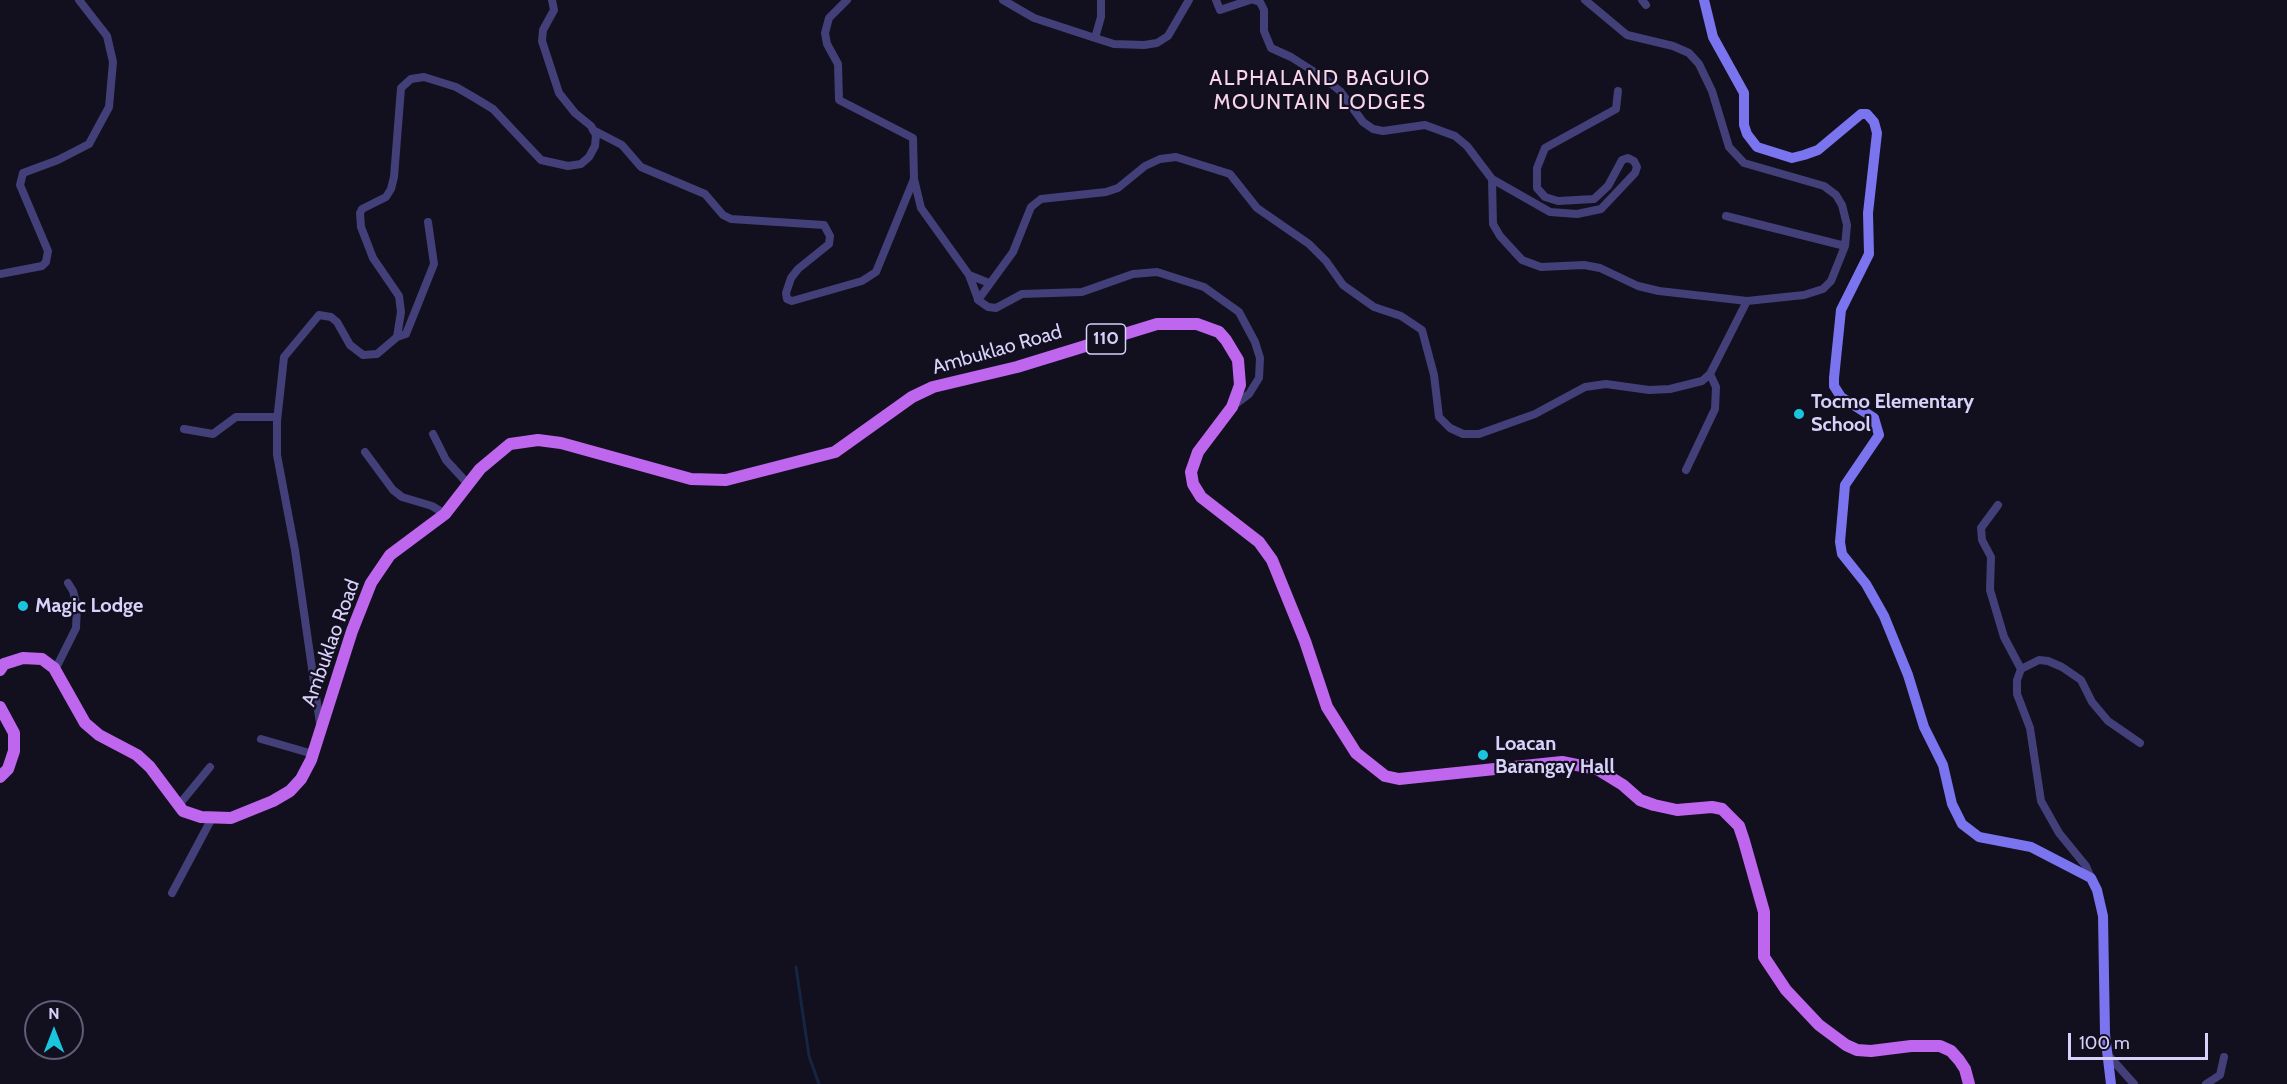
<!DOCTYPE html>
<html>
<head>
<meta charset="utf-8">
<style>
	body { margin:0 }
	#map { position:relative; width:2287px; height:1084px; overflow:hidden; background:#120f1f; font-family:Cabin,sans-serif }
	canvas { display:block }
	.north { position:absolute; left:24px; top:1000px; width:60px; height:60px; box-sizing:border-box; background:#120f1f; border:2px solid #615d77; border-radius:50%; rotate:0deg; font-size:16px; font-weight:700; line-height:24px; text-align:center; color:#d8d2fa }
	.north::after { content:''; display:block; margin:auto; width:21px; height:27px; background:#1ac6de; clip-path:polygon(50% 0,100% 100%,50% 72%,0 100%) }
	.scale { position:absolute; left:2068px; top:1033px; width:140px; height:27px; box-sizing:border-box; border:3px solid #d8d2fa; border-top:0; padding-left:8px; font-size:18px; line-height:21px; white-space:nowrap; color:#d8d2fa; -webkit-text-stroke:4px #120f1f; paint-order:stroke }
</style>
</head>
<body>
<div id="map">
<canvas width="2287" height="1084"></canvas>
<div class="north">N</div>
<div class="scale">100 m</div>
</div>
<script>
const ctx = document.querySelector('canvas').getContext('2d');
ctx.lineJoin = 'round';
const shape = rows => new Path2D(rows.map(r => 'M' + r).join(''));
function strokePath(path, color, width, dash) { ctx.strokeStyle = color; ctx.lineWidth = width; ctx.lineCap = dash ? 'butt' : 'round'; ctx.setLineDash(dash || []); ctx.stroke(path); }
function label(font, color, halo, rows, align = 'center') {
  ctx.font = font + ' Cabin,sans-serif'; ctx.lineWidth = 4.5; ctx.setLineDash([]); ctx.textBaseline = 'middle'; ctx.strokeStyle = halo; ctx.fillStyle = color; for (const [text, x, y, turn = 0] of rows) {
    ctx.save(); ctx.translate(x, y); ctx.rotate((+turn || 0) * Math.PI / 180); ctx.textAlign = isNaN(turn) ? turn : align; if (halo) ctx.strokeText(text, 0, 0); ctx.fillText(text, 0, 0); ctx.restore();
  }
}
const stream = shape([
	[796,967,809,1056,819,1084]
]);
const street = shape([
	[847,0,829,18,825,33,827,44,838,64,839,100,913,138,914,179,921,208,969,275,978,299],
	[1003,0,1034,18,1095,38,1114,44,1144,45,1157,43,1168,36,1189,0],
	[1216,0,1220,10,1250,0],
	[1254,0,1260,2,1264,10,1264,31,1271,48,1291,57,1324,78,1340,91,1363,122,1373,129,1383,131,1425,125,1455,136,1467,146,1492,179],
	[1585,0,1627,35,1673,46,1689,53,1699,64,1712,91,1729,147,1744,163,1824,186,1836,195,1842,205,1847,225,1845,246,1831,281,1823,289,1804,295,1747,301],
	[1642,0,1646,5],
	[1095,38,1101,17,1101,0],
	[593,130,622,145,641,167,705,194,723,215,731,219,824,225,830,236,829,244,798,269,791,278,786,293,787,299,792,301,862,281,876,272,914,179],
	[1726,216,1845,246],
	[0,274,42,266,46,262,48,251,20,185,23,173,58,160,89,144,109,107,113,62,107,36,79,0],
	[969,275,989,283],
	[397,337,406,334,434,264,428,222],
	[1233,406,1249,394,1259,378,1260,358,1255,342,1239,312,1204,287,1157,272,1133,274,1082,292,1022,294,996,308,988,307,978,300,1013,252,1031,207,1041,199,1106,192,1118,188,1145,166,1160,159,1176,157,1230,174,1257,208,1309,244,1326,261,1343,285,1374,307,1401,316,1422,330,1434,375,1439,417,1450,428,1463,434,1479,434,1535,414,1585,387,1606,384,1649,390,1670,389,1702,381,1710,374,1747,301,1659,291,1638,286,1600,268,1584,265,1541,267,1522,260,1500,236,1493,224,1492,179,1550,212,1577,214,1601,209,1635,173,1637,167,1634,161,1628,158,1622,160,1608,186,1594,199,1558,201,1545,197,1537,188,1537,168,1545,148,1616,109,1618,91],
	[184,429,213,434,236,417,277,417],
	[433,434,446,460,468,484],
	[365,452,393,490,402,497,432,506,445,514],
	[1686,470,1715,409,1716,387,1710,374],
	[1998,505,1981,528,1982,540,1991,557,1990,590,2004,637,2021,669],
	[55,670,76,628,77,606,73,591,68,583],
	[320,724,295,550,277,455,277,421,284,357,319,315,331,317,337,322,350,345,363,355,377,354,397,337,401,312,399,296,373,258,361,227,360,213,362,209,386,197,391,189,394,177,401,88,411,79,424,77,456,87,475,98,493,109,541,160,568,166,581,164,589,157,595,146,596,135,591,126,575,113,559,93,542,41,543,30,554,10,552,0],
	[261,739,313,754],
	[178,806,210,767],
	[2091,878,2086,866,2059,833,2041,801,2030,728,2017,694,2017,680,2021,669,2039,660,2048,661,2062,667,2081,680,2092,702,2108,721,2140,743],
	[172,893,212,818],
	[2109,1056,2134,1084],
	[2206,1084,2220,1075,2224,1057]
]);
const secondary = shape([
	[1704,0,1713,37,1744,93,1744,125,1747,134,1757,147,1792,158,1804,155,1818,150,1861,114,1867,114,1874,122,1877,133,1868,213,1869,254,1841,310,1834,378,1834,386,1841,397,1874,418,1879,435,1845,485,1840,542,1842,554,1866,584,1884,616,1908,675,1924,727,1943,765,1952,804,1962,824,1979,837,2031,847,2091,878,2097,890,2103,916,2105,1034,2111,1084]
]);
const primary = shape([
	[0,670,4,664,23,658,42,659,54,668,85,723,99,735,137,755,150,767,183,811,201,817,231,818,273,801,290,791,301,779,311,760,352,631,371,583,390,555,445,514,480,469,510,444,538,440,561,443,691,479,726,480,835,452,912,397,933,387,1017,367,1157,324,1197,324,1219,332,1226,340,1238,360,1240,385,1232,407,1198,452,1191,472,1193,484,1201,497,1259,542,1272,560,1305,641,1327,707,1356,753,1385,776,1399,779,1562,762,1597,769,1623,785,1640,800,1654,805,1677,810,1712,807,1722,809,1739,826,1744,841,1764,912,1764,957,1786,990,1819,1025,1846,1045,1857,1050,1871,1051,1911,1046,1940,1046,1951,1051,1959,1060,1965,1069,1969,1084],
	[0,707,14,733,14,751,8,769,0,777]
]);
const markers = [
	[1799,414,6,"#1ac6de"],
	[23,606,6,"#1ac6de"],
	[1483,755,6,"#1ac6de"]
];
const shields = [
	[1106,339,39]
];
const shieldNames = [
	["110",1106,339]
];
const streetNames = [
	["Ambuklao Road",997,350,-16],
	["Ambuklao Road",331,643,-70]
];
const poiNames = [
	["Tocmo Elementary",1811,402],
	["School",1811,425],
	["Magic Lodge",35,606],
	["Loacan",1495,744],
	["Barangay Hall",1495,767]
];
const neighbourhoodNames = [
	["ALPHALAND BAGUIO",1320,79],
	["MOUNTAIN LODGES",1320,103]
];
strokePath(stream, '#152643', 3);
strokePath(street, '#433f79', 8);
strokePath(secondary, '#7a74ef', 10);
strokePath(primary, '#be66ed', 12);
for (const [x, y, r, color] of markers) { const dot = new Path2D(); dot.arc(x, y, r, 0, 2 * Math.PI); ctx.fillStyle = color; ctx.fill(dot); strokePath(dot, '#120f1f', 2); }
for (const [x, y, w] of shields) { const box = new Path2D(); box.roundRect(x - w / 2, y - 15, w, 30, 4.5); ctx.fillStyle = '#120f1f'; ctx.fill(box); strokePath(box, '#d8d2fa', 1.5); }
label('bold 18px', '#d8d2fa', null, shieldNames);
label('20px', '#d8d2fa', '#120f1f', streetNames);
label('bold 20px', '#d8d2fa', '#120f1f', poiNames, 'left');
ctx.letterSpacing = '1.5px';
label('21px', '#fad4eb', '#120f1f', neighbourhoodNames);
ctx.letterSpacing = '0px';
</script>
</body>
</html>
